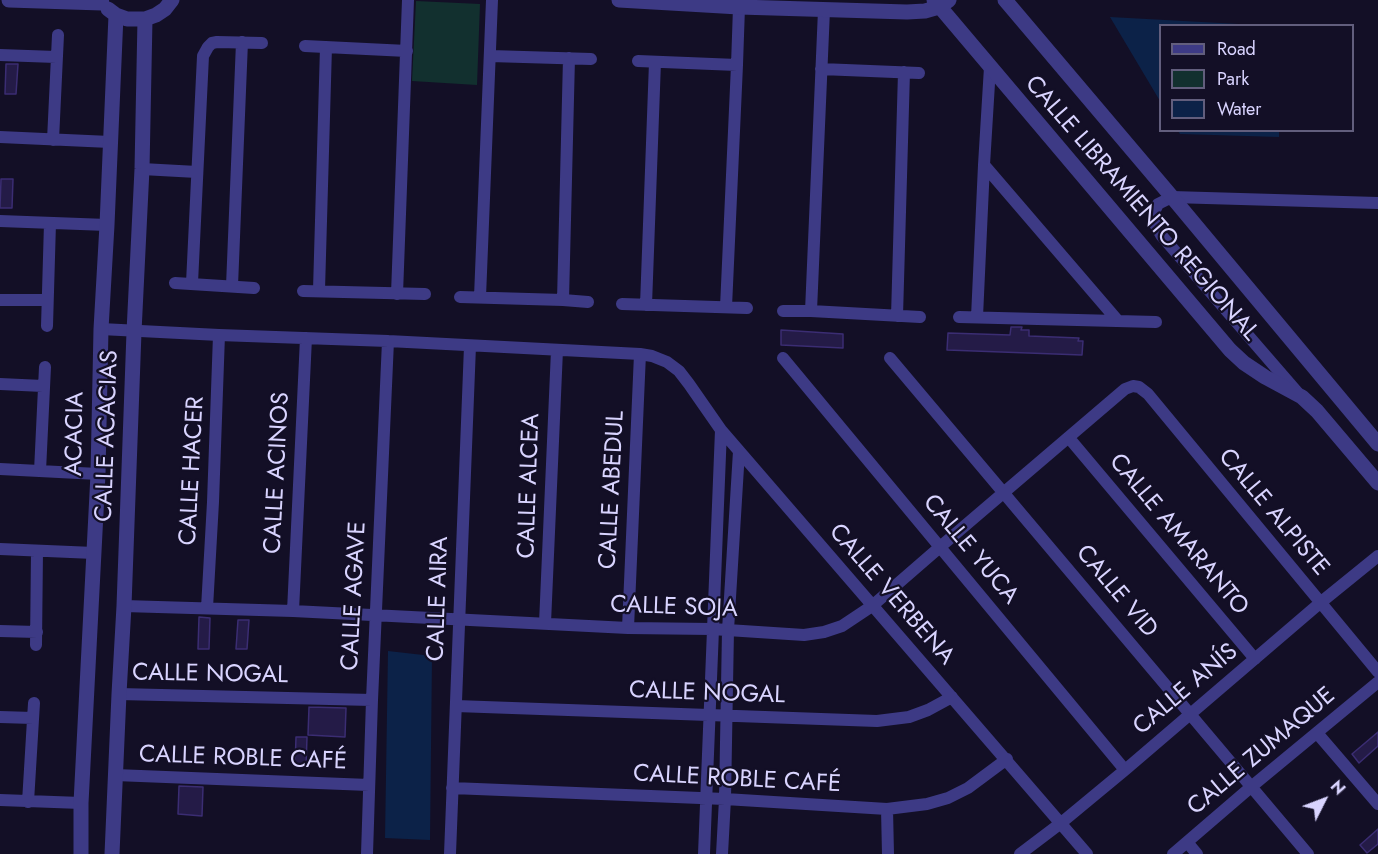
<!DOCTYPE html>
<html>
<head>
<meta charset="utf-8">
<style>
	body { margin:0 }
	#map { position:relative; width:1378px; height:854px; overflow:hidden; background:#130f26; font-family:Jost,sans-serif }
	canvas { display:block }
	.legend { position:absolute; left:1159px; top:24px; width:195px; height:108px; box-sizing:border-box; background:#130f26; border:2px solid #625e7d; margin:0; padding:8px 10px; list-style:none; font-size:18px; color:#d9d4ff }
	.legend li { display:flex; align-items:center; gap:12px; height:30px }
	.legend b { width:30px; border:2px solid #625e7d }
	.north { position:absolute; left:1294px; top:770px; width:60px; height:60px; -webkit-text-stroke:4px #130f26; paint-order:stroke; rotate:48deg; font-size:16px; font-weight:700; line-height:24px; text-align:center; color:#d9d4ff }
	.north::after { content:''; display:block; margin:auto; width:21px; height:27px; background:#d9d4ff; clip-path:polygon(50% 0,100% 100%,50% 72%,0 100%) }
</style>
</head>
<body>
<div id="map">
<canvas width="1378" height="854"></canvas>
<ul class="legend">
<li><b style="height:8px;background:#3d3a85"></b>Road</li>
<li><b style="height:16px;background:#12302f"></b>Park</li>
<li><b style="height:16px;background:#0c2248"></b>Water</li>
</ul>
<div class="north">N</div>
</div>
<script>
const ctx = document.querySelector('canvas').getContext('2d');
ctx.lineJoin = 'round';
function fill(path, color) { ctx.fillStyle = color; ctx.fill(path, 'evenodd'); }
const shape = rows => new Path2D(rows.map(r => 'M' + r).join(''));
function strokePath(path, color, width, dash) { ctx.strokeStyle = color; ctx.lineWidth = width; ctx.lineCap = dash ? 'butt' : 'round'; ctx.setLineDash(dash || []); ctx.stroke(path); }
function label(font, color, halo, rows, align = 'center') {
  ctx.font = font + ' Jost,sans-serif'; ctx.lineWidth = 4.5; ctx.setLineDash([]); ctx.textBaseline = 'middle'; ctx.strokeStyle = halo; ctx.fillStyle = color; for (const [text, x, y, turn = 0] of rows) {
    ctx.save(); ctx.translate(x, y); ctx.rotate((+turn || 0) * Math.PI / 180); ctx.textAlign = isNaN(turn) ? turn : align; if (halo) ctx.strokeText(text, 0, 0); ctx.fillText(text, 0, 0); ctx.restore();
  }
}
const green = shape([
	[416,1,480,4,477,85,412,81]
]);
const water = shape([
	[1110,17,1257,25,1160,26,1160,101],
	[1178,131,1279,131,1279,137,1180,134],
	[388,651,432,656,430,840,385,838]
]);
const building = shape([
	[6,64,18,64,16,94,5,94,6,64],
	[1,179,13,179,12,208,0,208,1,179],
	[1011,327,1022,327,1021,330,1029,330,1029,336,1079,338,1078,341,1083,341,1082,355,947,350,948,333,1010,335,1011,327],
	[781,330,843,334,843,348,781,345,781,330],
	[199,617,210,618,209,649,198,649,199,617],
	[238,620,249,620,247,649,236,649,238,620],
	[309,707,346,708,345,737,308,735,309,707],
	[1378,732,1378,746,1359,763,1352,754,1378,732],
	[296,737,307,737,306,767,295,767,296,737],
	[179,786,203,787,202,816,178,814,179,786],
	[1378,829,1378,844,1367,853,1360,845,1378,829]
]);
const minor = shape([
	[305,46,407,51],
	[0,55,56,57],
	[490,56,591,59],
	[638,61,737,65],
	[821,69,919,73],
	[0,137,110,142],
	[53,140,58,35],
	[984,165,1118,321],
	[142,169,197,172],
	[0,221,107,225],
	[175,283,254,288],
	[192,283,203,56,208,47,212,43,217,42,262,43],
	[232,286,242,42],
	[319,290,326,47],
	[303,291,425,294],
	[397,294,408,0],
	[460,297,563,300,588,302],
	[480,297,492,0],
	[0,300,47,300],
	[563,300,569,58],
	[622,304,747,308],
	[646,305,655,62],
	[726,307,737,65,739,7],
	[783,311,811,311,920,317],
	[811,311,824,10],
	[897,316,904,72],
	[959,317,1156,322],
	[977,317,984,165,990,67],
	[47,326,50,223],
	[101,329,219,335,388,341,640,354,652,356,667,362,679,371,689,384,721,430,1087,854],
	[783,358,1125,770],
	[890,358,1308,854],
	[0,384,43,386],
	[1297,392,1161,235,1155,224,1153,214,1158,204,1172,197,1378,203],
	[1069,438,1255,659],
	[0,469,98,474],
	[40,471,45,367],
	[0,549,94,553],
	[124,606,293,611,628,628,712,629,804,635,824,632,842,626,872,606,940,547,1125,389,1133,386,1139,387,1148,394,1378,672],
	[207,608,213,502,219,335],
	[293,611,306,338],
	[545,623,557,350],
	[628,628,640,354],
	[0,631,37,632],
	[36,645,37,551],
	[119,694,372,700],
	[456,706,877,721,909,717,928,710,952,697],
	[0,717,33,718],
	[1317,733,1378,804],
	[115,775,369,785],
	[452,788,725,799,887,809,927,804,948,798,968,788,1007,759],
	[0,800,81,803],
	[28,802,34,703],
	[887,809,888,854],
	[1187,842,1197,854],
	[367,854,372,700,388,341],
	[450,854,470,346],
	[704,854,721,430],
	[722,854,725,799,728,630,739,451],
	[1020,854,1061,823,1125,770,1320,603,1378,556],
	[1173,854,1251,787,1378,682]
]);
const tertiary = shape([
	[9,0,102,3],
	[619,0,739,7,907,12,925,11,939,7,949,0],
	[934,0,1230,350,1244,363,1265,377,1302,397,1317,411,1378,483],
	[1005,0,1172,197,1378,444],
	[108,9,116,15,127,19,145,19,156,15,165,9,172,0],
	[81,854,81,803,98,474,101,329,107,225,116,15],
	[112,854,119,694,124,606,134,332,142,169,145,19]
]);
const streetNames = [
	["CALLE LIBRAMIENTO REGIONAL",1141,209,49],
	["ACACIA",76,434,-89],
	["CALLE ACACIAS",108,436,-88],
	["CALLE HACER",193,471,-87],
	["CALLE ACINOS",278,473,-87],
	["CALLE ALCEA",530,486,-88],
	["CALLE ABEDUL",613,490,-87],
	["CALLE ALPISTE",1273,513,50],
	["CALLE AMARANTO",1178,535,50],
	["CALLE YUCA",970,550,50],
	["CALLE VID",1116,592,50],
	["CALLE VERBENA",891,595,49],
	["CALLE AGAVE",355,596,-87],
	["CALLE AIRA",439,599,-88],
	["CALLE SOJA",674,608,2],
	["CALLE NOGAL",210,675,1],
	["CALLE ANÍS",1186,690,-40],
	["CALLE NOGAL",707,694,2],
	["CALLE ZUMAQUE",1262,752,-40],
	["CALLE ROBLE CAFÉ",243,759,2],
	["CALLE ROBLE CAFÉ",737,780,3]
];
fill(green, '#12302f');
fill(water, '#0c2248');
fill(building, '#241b47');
strokePath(building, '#3b2d73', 1.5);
strokePath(minor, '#3d3a85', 12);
strokePath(tertiary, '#3d3a85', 15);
label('24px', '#d9d4ff', '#130f26', streetNames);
</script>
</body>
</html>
